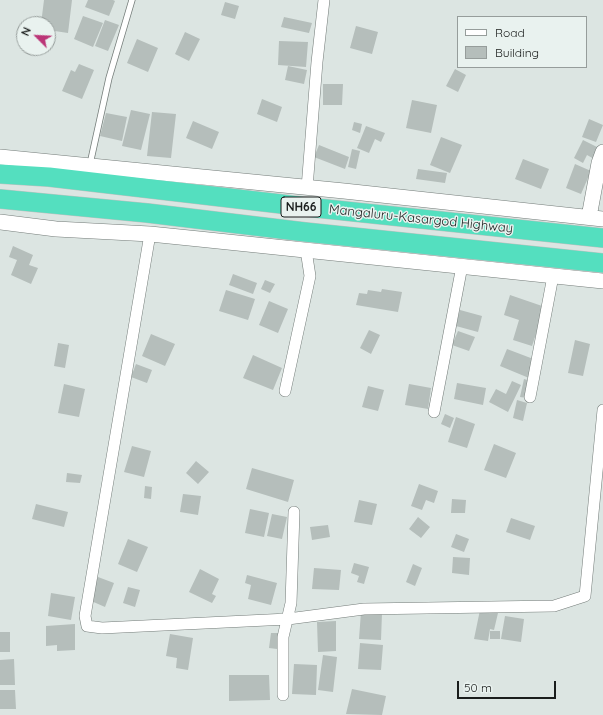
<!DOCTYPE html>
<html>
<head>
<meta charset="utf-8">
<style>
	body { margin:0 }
	#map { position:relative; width:603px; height:715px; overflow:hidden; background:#dce5e2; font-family:Quicksand,sans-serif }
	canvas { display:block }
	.legend { position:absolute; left:457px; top:16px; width:130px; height:52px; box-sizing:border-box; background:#e9f2ef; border:1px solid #969d9b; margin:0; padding:5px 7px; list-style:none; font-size:12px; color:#1a1d1c }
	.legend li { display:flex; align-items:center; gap:8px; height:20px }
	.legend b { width:20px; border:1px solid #969d9b }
	.north { position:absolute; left:16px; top:16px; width:40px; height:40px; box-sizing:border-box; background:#e9f2ef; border:1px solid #969d9b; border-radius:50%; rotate:294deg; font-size:11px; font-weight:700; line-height:16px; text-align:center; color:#1a1d1c }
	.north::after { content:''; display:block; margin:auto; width:14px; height:18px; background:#bb3577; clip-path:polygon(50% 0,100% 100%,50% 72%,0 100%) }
	.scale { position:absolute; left:457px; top:681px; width:99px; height:18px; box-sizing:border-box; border:2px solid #1a1d1c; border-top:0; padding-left:5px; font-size:12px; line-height:14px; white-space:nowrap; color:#1a1d1c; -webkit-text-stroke:3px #e9f2ef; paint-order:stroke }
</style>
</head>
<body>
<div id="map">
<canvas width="603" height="715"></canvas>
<ul class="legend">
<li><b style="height:5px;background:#fff"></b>Road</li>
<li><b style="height:11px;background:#b5bebb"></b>Building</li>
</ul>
<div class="north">N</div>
<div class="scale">50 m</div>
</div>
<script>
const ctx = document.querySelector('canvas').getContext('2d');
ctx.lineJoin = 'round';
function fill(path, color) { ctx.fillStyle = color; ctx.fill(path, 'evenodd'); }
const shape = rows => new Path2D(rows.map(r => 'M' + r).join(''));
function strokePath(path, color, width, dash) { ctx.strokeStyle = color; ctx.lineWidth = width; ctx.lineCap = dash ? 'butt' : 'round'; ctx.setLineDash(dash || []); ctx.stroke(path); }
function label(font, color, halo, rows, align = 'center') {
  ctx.font = font + ' Quicksand,sans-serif'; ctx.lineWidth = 3; ctx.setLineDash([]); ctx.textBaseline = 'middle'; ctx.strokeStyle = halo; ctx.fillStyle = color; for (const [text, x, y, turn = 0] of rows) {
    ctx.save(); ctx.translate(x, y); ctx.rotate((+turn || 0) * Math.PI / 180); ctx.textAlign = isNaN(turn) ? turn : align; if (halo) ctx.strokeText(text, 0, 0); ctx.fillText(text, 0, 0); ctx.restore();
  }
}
const building = shape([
	[44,0,72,0,68,33,48,30,48,24,41,24],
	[88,0,113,0,115,1,109,16,85,7],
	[225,2,239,6,235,19,221,15],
	[83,16,103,23,93,47,74,39],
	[284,17,312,23,309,33,281,27],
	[105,20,119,25,108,51,95,46],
	[356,26,378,32,372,54,350,48],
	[185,32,200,39,189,61,175,54],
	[137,39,158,48,148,72,127,63],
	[279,41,308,42,306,67,278,65],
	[79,64,94,70,82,99,62,91,71,70,75,72],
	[288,66,307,70,304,84,285,80],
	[455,69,466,75,458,92,446,86],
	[323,84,343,84,342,105,323,105],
	[262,99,282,107,277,122,257,114],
	[412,100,437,105,431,133,406,128],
	[131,110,150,114,141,150,122,146],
	[152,112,176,114,171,158,147,156],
	[106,113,127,117,122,141,100,136],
	[589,119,603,125,596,142,582,137],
	[193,121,219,132,212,149,186,138],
	[354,122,362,124,360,133,352,130],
	[366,126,385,133,381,142,375,139,369,153,357,148],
	[441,137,462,145,450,173,430,165],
	[583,140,601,149,596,160,587,155,583,163,574,158],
	[319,145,349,157,345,169,314,157],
	[352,149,360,151,356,169,348,167],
	[523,159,549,169,541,189,515,179],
	[575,164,591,171,581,194,566,188],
	[418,169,447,173,445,183,416,179],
	[13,246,33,255,29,265,38,268,31,284,11,275,17,260,9,257],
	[233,274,257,283,253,294,229,285],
	[265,280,275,284,270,293,261,289],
	[382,289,402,292,398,312,356,305,359,293,367,294,368,290,381,292],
	[226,290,255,299,248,320,219,311],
	[510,295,545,307,532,346,513,340,519,320,504,315],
	[269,301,288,309,278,333,259,325],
	[460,310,482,316,478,332,456,326],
	[369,330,380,335,371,354,360,348],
	[458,331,475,337,469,351,452,345],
	[151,334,175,344,165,366,142,356],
	[575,340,590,344,583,376,568,373],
	[58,343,69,345,65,368,54,366],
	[507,349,536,360,529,378,500,366],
	[253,355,282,368,273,390,243,378],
	[136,364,152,370,147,383,131,377],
	[524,379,531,381,527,398,520,397],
	[512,381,521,385,508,412,489,402,496,389,506,394],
	[457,383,486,388,483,405,454,399],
	[64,384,85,389,79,417,58,413],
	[409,384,431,388,428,409,405,405],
	[368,386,384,390,378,411,362,407],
	[517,400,527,403,523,421,513,418],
	[445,414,454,418,450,428,441,424],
	[456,417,475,424,467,448,448,442],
	[494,444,516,453,506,478,484,470],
	[132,446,151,451,144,477,124,472],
	[196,461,209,472,198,484,186,473],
	[252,468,294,480,288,502,246,489],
	[67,473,82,475,80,483,66,482],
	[419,484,438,491,434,503,426,500,422,510,411,506],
	[145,486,152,487,151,499,144,498],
	[183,494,201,496,198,515,180,512],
	[452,499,466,500,465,513,451,513],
	[359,500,377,504,372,525,354,522],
	[36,504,68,512,64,527,32,519],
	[250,509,269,513,264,537,245,533],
	[272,514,287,517,282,539,267,536],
	[418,517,430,527,421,538,409,529],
	[511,518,535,526,530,540,506,532],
	[328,525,330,537,312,540,310,527],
	[456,534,469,539,464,552,451,547],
	[128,539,148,547,137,572,118,564],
	[453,557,470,558,469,575,452,573],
	[354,563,369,567,364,584,357,582,359,576,351,573],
	[413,564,422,568,415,586,406,582],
	[314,568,341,570,339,590,312,589],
	[200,569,219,579,212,594,216,596,212,603,189,592],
	[247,575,277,583,271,605,248,599,251,585,245,583],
	[98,577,114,583,105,607,89,600],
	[128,587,140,590,135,607,123,603],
	[51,593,75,597,71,620,48,616],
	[480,610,498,613,494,630,490,629,488,641,474,639],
	[361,612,382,613,381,640,359,639],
	[505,616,524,619,521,642,501,639],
	[336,621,336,651,318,652,317,622],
	[75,624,75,650,57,651,57,645,46,646,46,626],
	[490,631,500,631,500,639,490,639],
	[0,632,10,632,10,652,0,652],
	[271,633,279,633,277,649,269,648],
	[170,634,193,638,188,670,176,668,177,658,166,656],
	[360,643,383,645,381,670,358,669],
	[323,655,337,657,333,692,318,690],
	[14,659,15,685,0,685,0,660],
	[294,664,317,665,316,695,292,694],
	[229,675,269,675,270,700,229,701],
	[352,689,386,696,382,715,346,714],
	[0,690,15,690,16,709,0,709]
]);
const lane = shape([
	[90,164,109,78,132,0]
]);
const street = shape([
	[307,188,317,62,324,0],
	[150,234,85,616,87,626,102,628,288,619,364,609,554,606,585,596,603,410],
	[285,391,310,276,306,250],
	[530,397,553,276],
	[434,412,462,266],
	[283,695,283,637,291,603,294,512]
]);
const secondary = shape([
	[0,157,344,191,603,219],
	[589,217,599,163,603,152],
	[0,222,56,229,150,234,199,239,603,281]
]);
const highway = shape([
	[0,174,49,177,307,207,603,238],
	[0,199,147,213,305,232,603,263]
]);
const shields = [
	[301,207,40]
];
const shieldNames = [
	["NH66",301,207]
];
const streetNames = [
	["Mangaluru-Kasargod Highway",421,219,6]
];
fill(building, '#b5bebb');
strokePath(lane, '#747c79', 7);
strokePath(street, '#747c79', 12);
strokePath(secondary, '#747c79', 16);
strokePath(highway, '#bfc0bf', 20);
strokePath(lane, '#fff', 5.5);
strokePath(street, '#fff', 11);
strokePath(secondary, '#fff', 15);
strokePath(highway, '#54dfbf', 19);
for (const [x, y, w] of shields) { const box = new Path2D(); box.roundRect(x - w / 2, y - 10, w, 20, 3); ctx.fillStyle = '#e9f2ef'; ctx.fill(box); strokePath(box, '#1a1d1c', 1); }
label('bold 12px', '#1a1d1c', null, shieldNames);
label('13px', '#1a1d1c', '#e9f2ef', streetNames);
</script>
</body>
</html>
